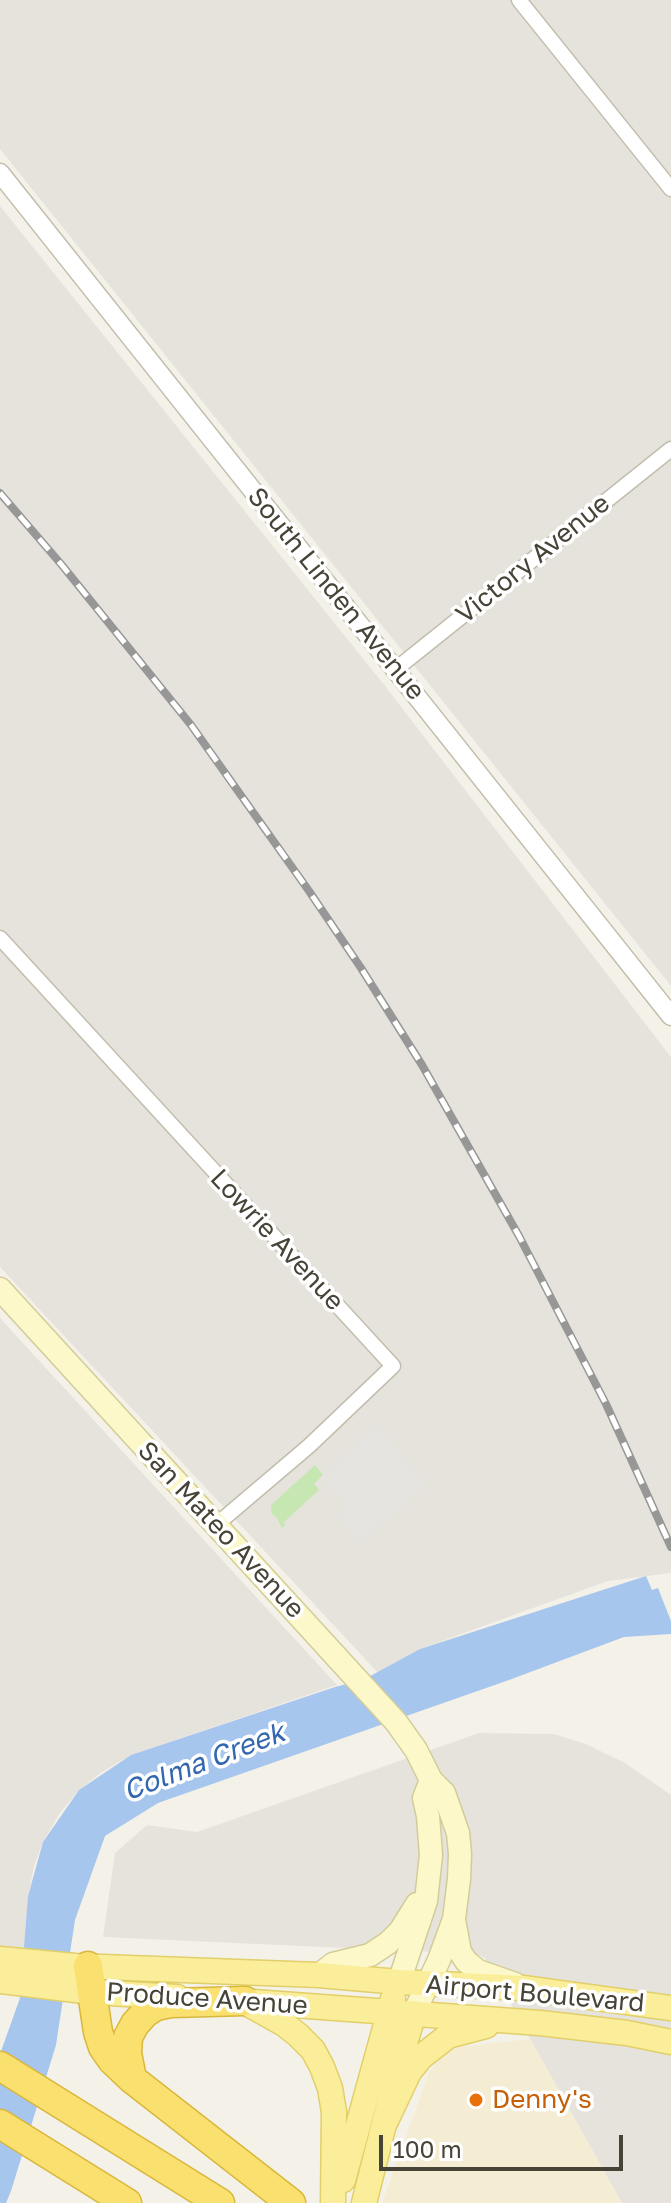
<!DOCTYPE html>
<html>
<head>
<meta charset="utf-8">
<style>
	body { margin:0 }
	#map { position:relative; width:671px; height:2203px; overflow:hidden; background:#f4f2e8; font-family:"Golos Text",sans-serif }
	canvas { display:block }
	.scale { position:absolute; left:379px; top:2135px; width:244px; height:36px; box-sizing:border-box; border:4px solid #474337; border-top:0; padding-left:10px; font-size:24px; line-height:28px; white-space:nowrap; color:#474337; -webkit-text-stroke:6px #fff; paint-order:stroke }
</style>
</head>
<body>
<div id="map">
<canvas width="671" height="2203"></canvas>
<div class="scale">100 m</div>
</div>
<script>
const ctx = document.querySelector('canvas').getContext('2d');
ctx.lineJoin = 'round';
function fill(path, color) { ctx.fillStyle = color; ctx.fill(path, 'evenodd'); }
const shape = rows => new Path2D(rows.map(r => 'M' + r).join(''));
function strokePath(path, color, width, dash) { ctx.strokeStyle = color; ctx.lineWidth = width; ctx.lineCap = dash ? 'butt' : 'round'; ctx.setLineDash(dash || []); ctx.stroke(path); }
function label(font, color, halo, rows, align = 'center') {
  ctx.font = font + ' "Golos Text",sans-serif'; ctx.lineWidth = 7; ctx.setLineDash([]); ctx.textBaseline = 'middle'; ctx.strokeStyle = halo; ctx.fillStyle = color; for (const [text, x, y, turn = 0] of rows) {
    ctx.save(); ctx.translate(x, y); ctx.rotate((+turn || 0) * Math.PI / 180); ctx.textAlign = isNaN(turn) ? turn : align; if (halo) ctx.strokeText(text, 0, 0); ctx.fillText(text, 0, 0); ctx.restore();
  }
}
const commercial = shape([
	[530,2039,622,2203,382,2203,430,2070,445,2054,459,2047]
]);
const industrial = shape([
	[0,0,671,0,671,986,0,149],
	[0,206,385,686,671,1057,671,1573,608,1581,420,1649,380,1675,0,1267],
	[0,1318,337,1685,131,1755,102,1772,79,1790,59,1814,43,1842,34,1866,28,1896,24,1955,0,1950],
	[479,1733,554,1734,586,1744,625,1763,671,1795,671,2203,622,2203,485,1958,476,1954,103,1937,115,1853,147,1825,197,1832]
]);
const green = shape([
	[315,1465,323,1475,314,1484,319,1490,284,1522,285,1525,282,1528,277,1518,272,1514,271,1505]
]);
const parking = shape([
	[376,1426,425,1484,362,1542,337,1514,348,1504,321,1477]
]);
const water = shape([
	[646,1576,652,1590,658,1588,671,1621,671,1634,624,1637,509,1680,158,1803,105,1836,75,1920,56,2045,11,2191,6,2203,0,2203,0,2054,20,1998,28,1896,43,1842,79,1790,131,1755,335,1687,363,1680,420,1649]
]);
const minor = shape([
	[519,0,671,189],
	[396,669,671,449],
	[0,938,393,1366,309,1446,216,1525]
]);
const tertiary = shape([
	[0,173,671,1016]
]);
const secondary = shape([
	[0,1289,396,1722,416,1750,431,1780,444,1793,458,1833,460,1854,459,1879,454,1919,439,1960,414,2013],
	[454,1920,460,1952,466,1961,478,1971,515,1984],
	[319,1975,333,1964,370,1955,388,1943,400,1931,417,1904],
	[399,1982,426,1901,431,1855,428,1816,424,1798,431,1780]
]);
const primary = shape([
	[0,1959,75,1966,319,1975,399,1982,523,1988,671,2008],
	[0,1981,92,1992,177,1997],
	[226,2000,540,2023,627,2033,671,2042],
	[250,2005,284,2024,298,2035,313,2050,322,2067,330,2088,334,2112,333,2203],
	[383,2127,409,2072,421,2057,448,2036,486,2026],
	[343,2180,393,1999],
	[364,2203,402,2053,414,2013]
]);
const motorway = shape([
	[88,1966,98,2032,103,2047,112,2060,132,2079,291,2203],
	[0,2066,220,2203],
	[132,2079,127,2053,128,2037,135,2024,145,2013,156,2006,171,2003,245,2001],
	[0,2124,127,2203]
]);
const rail = shape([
	[0,493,61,564,191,725,309,891,361,968,422,1065,519,1236,606,1404,671,1547]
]);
const markers = [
	[476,2100,8,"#e8710a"]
];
const streetNames = [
	["Victory Avenue",533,559,-39],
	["South Linden Avenue",336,594,51],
	["Lowrie Avenue",277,1240,47],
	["San Mateo Avenue",221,1530,47],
	["Airport Boulevard",535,1994,5],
	["Produce Avenue",207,1999,4]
];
const foodNames = [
	["Denny's",492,2100]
];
const waterNames = [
	["Colma Creek",204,1762,-21]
];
fill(commercial, '#f5ecd4');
fill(industrial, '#e6e3dd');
fill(green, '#c7e7b2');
fill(parking, '#e5e4e0');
fill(water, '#a7c6ee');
strokePath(minor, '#c2beae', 17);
strokePath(tertiary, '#c2beae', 21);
strokePath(secondary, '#d2cc99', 25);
strokePath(primary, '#e1cf6a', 27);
strokePath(motorway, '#d9b73d', 31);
strokePath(minor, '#fff', 14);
strokePath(tertiary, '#fff', 18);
strokePath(secondary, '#fdf8c9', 22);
strokePath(primary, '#fbee9a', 24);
strokePath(motorway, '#fae06e', 28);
strokePath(rail, '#979797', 8);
strokePath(rail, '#fff', 5, [15]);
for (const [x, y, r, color] of markers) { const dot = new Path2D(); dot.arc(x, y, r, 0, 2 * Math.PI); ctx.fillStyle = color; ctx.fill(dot); strokePath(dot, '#fff', 3); }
label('26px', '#474337', '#fff', streetNames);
label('26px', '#c56008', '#fff', foodNames, 'left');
label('italic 28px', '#3368b1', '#fff', waterNames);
</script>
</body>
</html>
